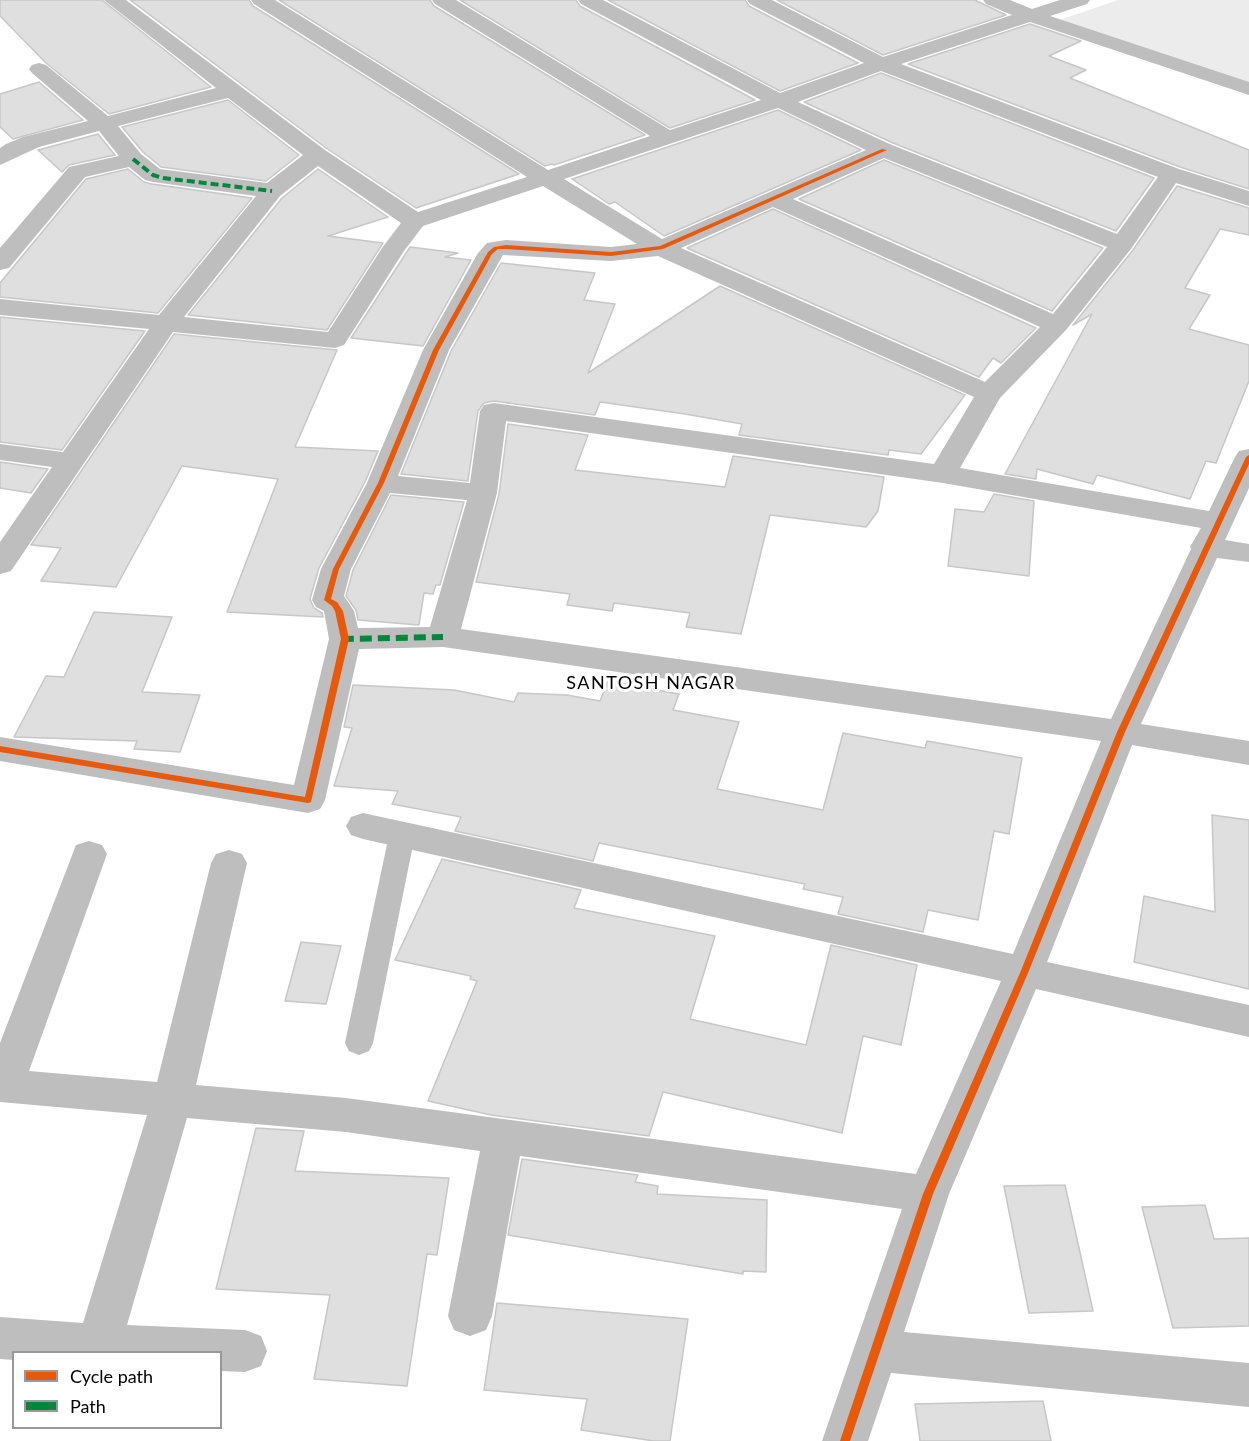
<!DOCTYPE html>
<html>
<head>
<meta charset="utf-8">
<style>
	body { margin:0 }
	#map { position:relative; width:1249px; height:1441px; overflow:hidden; background:#fff; font-family:Lato,sans-serif }
	canvas { display:block }
	.legend { position:absolute; left:12px; top:1351px; width:210px; height:78px; box-sizing:border-box; background:#fff; border:2px solid #999; margin:0; padding:8px 10px; list-style:none; font-size:18px; color:#000 }
	.legend li { display:flex; align-items:center; gap:12px; height:30px }
	.legend b { width:30px; border:2px solid #999 }
</style>
</head>
<body>
<div id="map">
<canvas width="1249" height="1441"></canvas>
<ul class="legend">
<li><b style="height:8px;background:#e8590c"></b>Cycle path</li>
<li><b style="height:8px;background:#00873e"></b>Path</li>
</ul>
</div>
<script>
const ctx = document.querySelector('canvas').getContext('2d');
ctx.lineJoin = 'round';
function fill(path, color) { ctx.fillStyle = color; ctx.fill(path, 'evenodd'); }
const shape = rows => new Path2D(rows.map(r => 'M' + r).join(''));
function strokePath(path, color, width, dash) { ctx.strokeStyle = color; ctx.lineWidth = width; ctx.lineCap = dash ? 'butt' : 'round'; ctx.setLineDash(dash || []); ctx.stroke(path); }
function label(font, color, halo, rows, align = 'center') {
  ctx.font = font + ' Lato,sans-serif'; ctx.lineWidth = 6; ctx.setLineDash([]); ctx.textBaseline = 'middle'; ctx.strokeStyle = halo; ctx.fillStyle = color; for (const [text, x, y, turn = 0] of rows) {
    ctx.save(); ctx.translate(x, y); ctx.rotate((+turn || 0) * Math.PI / 180); ctx.textAlign = isNaN(turn) ? turn : align; if (halo) ctx.strokeText(text, 0, 0); ctx.fillText(text, 0, 0); ctx.restore();
  }
}
const green = shape([
	[1118,0,1249,0,1249,83,1057,21]
]);
const building = shape([
	[0,0,102,0,211,87,109,114,46,63,0,16,0,0],
	[130,0,249,0,253,6,519,174,416,208,326,148,130,0],
	[279,0,430,0,434,6,645,135,554,165,552,164,545,166,279,0],
	[460,0,576,0,580,6,755,100,670,128,460,0],
	[608,0,745,0,749,6,858,63,780,91,608,0],
	[777,0,975,0,1006,15,883,55,777,0],
	[1030,24,1081,41,1049,56,1086,70,1070,78,1249,150,1249,189,1180,167,908,64,1030,24],
	[881,73,1154,178,1116,231,893,143,804,102,881,73],
	[39,82,83,120,13,139,0,127,0,94,39,82],
	[228,100,299,155,266,181,161,167,143,152,122,127,228,100],
	[778,110,861,150,664,236,615,202,609,204,572,179,778,110],
	[98,134,115,155,69,165,62,172,38,150,98,134],
	[884,160,1103,248,1052,311,799,199,884,160],
	[128,169,144,182,152,184,252,198,158,313,0,297,0,283,86,179,128,169],
	[318,169,388,217,328,236,383,243,327,330,188,315,282,198,318,169],
	[1177,186,1249,208,1249,235,1220,229,1185,288,1210,295,1189,329,1249,345,1249,381,1216,463,1206,461,1190,499,1097,475,1093,484,1037,469,1036,479,1005,474,1092,314,1073,325,1133,250,1177,186],
	[773,209,1036,328,1001,363,993,358,979,377,687,248,773,209],
	[410,247,458,253,445,257,471,260,423,346,351,338,410,247],
	[501,263,595,273,584,300,615,304,588,373,720,286,965,395,921,454,889,450,888,455,739,435,742,424,685,414,600,402,595,415,494,401,484,403,478,411,468,481,401,474,451,351,501,263],
	[0,317,145,331,62,450,0,442,0,317],
	[174,334,337,350,295,447,378,451,365,482,319,568,310,599,314,608,322,613,323,617,227,612,278,479,182,466,116,587,41,581,61,548,31,545,174,334],
	[508,424,588,435,575,470,725,487,733,456,884,477,878,511,866,527,770,515,741,634,686,627,690,613,614,603,612,611,567,605,570,594,476,582,499,494,508,424],
	[0,462,48,469,31,493,0,488,0,462],
	[994,494,1034,501,1029,576,948,566,955,509,984,512,994,494],
	[391,495,464,502,440,585,436,585,433,594,424,593,419,625,358,620,356,610,346,596,353,570,391,495],
	[94,612,172,617,142,692,200,695,180,752,134,749,137,741,14,737,46,676,64,677,94,612],
	[608,681,679,694,673,710,739,722,717,789,823,810,843,733,925,748,927,741,1022,758,1009,834,994,831,978,920,928,910,923,932,838,914,843,897,803,889,805,884,599,843,593,861,455,831,461,817,392,804,398,791,334,786,352,728,344,727,353,685,454,690,514,702,518,693,567,695,600,701,608,681],
	[1212,815,1249,820,1249,989,1134,962,1144,896,1215,912,1212,815],
	[442,859,581,890,574,908,715,936,690,1019,806,1045,831,945,917,965,901,1045,863,1036,842,1133,663,1092,649,1136,491,1115,428,1101,477,981,470,979,471,976,395,960,442,859],
	[301,942,341,946,326,1004,285,1001,301,942],
	[256,1128,304,1131,295,1171,449,1178,437,1255,427,1254,407,1386,314,1379,330,1295,216,1289,256,1128],
	[522,1159,638,1175,635,1182,658,1186,657,1194,767,1200,766,1272,743,1271,743,1274,508,1235,522,1159],
	[1065,1185,1093,1311,1029,1313,1004,1186,1065,1185],
	[1205,1205,1214,1239,1249,1238,1249,1326,1173,1328,1142,1207,1205,1205],
	[497,1303,688,1319,670,1441,654,1441,581,1430,587,1399,484,1390,497,1303],
	[1043,1401,1051,1441,920,1441,915,1404,1043,1401]
]);
const service = shape([
	[402,826,411,828,415,835,373,1043,369,1051,359,1055,349,1051,345,1043,389,835,393,828,402,826]
]);
const minor = shape([
	[104,0,126,0,325,150,418,212,527,177,254,4,251,0,275,0,548,170,650,136,435,4,432,0,456,0,670,130,761,100,581,4,578,0,603,0,780,93,864,63,750,4,747,0,772,0,883,57,1012,15,986,4,983,0,1010,0,1032,9,1060,0,1090,0,1087,4,1050,16,1249,82,1249,95,1030,22,901,64,1179,169,1249,191,1249,206,1176,183,1131,249,1066,330,1000,398,960,468,1209,511,1235,457,1239,451,1249,449,1249,488,1225,540,1249,544,1249,562,1217,558,1141,724,1249,741,1249,765,1132,745,1047,962,1249,1005,1249,1037,1036,989,949,1194,904,1332,1249,1363,1249,1407,891,1373,868,1441,822,1441,902,1209,520,1156,492,1316,486,1330,470,1336,454,1330,448,1316,480,1151,346,1132,187,1118,127,1325,245,1330,261,1336,267,1351,261,1366,245,1372,220,1371,220,1352,14,1352,14,1360,0,1359,0,1317,83,1323,147,1115,0,1102,0,1043,76,845,89,841,102,845,107,854,29,1071,157,1082,211,863,216,854,229,850,242,854,247,863,196,1085,346,1098,916,1174,1001,981,363,839,351,835,346,826,351,817,363,813,1013,954,1101,741,443,647,359,649,325,800,320,809,308,813,0,761,0,737,294,785,329,639,324,611,316,607,312,600,321,569,367,483,423,350,478,253,487,243,506,240,611,247,637,244,543,186,423,226,404,251,344,345,335,348,173,332,11,571,0,574,0,542,52,467,0,460,0,444,63,452,149,329,0,315,0,299,159,315,256,196,153,182,145,180,129,167,85,177,9,268,0,270,0,248,69,167,119,156,99,131,39,147,0,165,0,148,6,144,23,137,88,121,32,73,29,69,32,65,39,63,46,65,108,116,216,88,104,0],
	[881,71,1158,177,1117,234,892,145,798,102,881,71],
	[228,98,303,155,267,183,160,169,141,154,118,126,228,98],
	[778,108,866,150,662,239,564,179,778,108],
	[884,158,1107,247,1053,314,793,199,884,158],
	[318,166,401,223,382,248,328,332,184,317,280,196,318,166],
	[773,207,1040,327,985,382,681,248,773,207],
	[503,255,611,261,658,256,974,397,934,464,494,403,484,405,480,411,470,483,398,476,449,350,503,255],
	[506,421,943,483,1201,528,1190,547,1191,549,1111,719,461,629,497,493,506,421],
	[390,493,467,500,430,627,358,628,354,611,344,596,351,569,390,493]
]);
const quietFar1 = shape([
	[133,159,153,175,163,178,272,191]
]);
const quiet = shape([
	[344,636,345,639,443,637]
]);
const cycleway = shape([
	[882,149,887,150,663,249,611,256,506,249,498,249,492,254,439,350,384,483,339,569,331,599,337,602,343,611,349,639,311,802,308,803,0,752,0,746,305,797,341,639,335,611,332,606,324,600,333,569,378,483,433,350,488,252,494,247,506,245,611,252,660,246,882,149],
	[1249,455,1249,464,1125,732,1028,973,933,1194,850,1441,840,1441,923,1194,1020,973,1117,732,1246,457,1249,455]
]);
const neighbourhoodNames = [
	["SANTOSH NAGAR",651,683]
];
fill(green, '#ececec');
fill(building, '#dfdfdf');
strokePath(building, '#c7c7c7', 1.5);
fill(service, '#bebebe');
fill(minor, '#bebebe');
strokePath(quietFar1, '#00873e', 4, [8, 4]);
strokePath(quiet, '#00873e', 6, [12, 6]);
fill(cycleway, '#e8590c');
ctx.letterSpacing = '1.5px';
label('18px', '#000', '#fff', neighbourhoodNames);
ctx.letterSpacing = '0px';
</script>
</body>
</html>
